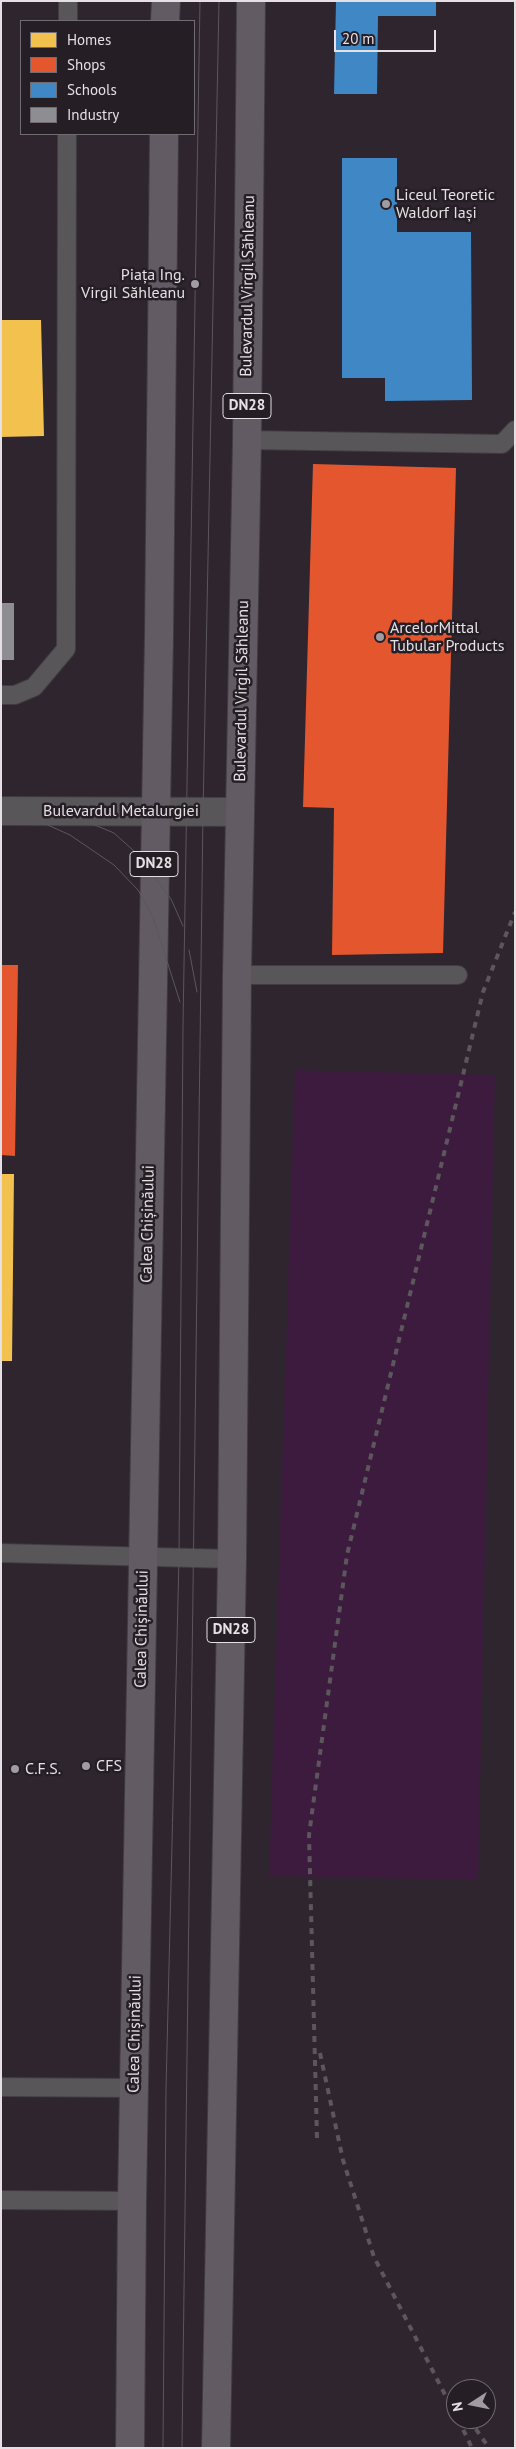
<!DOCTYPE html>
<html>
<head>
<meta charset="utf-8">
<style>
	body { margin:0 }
	#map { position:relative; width:516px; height:2449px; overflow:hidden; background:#241f24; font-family:"PT Sans",sans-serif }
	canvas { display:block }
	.frame { position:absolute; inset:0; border:2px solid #e4e0e4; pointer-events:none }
	.legend { position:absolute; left:20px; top:20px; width:175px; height:115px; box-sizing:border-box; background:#251e25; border:1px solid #716c71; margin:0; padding:6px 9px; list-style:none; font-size:15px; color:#e4e0e4 }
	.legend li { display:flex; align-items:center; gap:10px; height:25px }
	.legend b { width:25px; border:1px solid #716c71 }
	.north { position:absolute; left:446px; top:2379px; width:50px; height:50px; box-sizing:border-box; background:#251e25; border:1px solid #716c71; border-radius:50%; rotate:259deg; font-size:14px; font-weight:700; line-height:20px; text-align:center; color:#e4e0e4 }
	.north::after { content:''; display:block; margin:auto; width:18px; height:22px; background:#a19ca1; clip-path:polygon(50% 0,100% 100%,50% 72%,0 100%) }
	.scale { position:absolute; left:334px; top:30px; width:102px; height:22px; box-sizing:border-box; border:2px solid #e4e0e4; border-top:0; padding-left:6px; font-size:15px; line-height:18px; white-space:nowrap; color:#e4e0e4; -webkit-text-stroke:4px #251e25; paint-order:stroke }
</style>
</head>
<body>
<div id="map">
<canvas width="516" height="2449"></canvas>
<div class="frame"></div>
<ul class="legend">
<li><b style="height:14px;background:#f2c14e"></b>Homes</li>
<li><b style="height:14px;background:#e4572e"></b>Shops</li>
<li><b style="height:14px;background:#3f88c5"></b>Schools</li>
<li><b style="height:14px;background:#8d8d92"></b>Industry</li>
</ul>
<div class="north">N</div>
<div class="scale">20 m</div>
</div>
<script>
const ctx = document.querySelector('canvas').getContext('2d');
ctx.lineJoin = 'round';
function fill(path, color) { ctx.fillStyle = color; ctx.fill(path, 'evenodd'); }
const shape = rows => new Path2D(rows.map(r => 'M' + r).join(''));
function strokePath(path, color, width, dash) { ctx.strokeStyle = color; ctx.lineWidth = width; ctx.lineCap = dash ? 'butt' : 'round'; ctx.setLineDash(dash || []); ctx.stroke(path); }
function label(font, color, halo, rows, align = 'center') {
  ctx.font = font + ' "PT Sans",sans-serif'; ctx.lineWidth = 5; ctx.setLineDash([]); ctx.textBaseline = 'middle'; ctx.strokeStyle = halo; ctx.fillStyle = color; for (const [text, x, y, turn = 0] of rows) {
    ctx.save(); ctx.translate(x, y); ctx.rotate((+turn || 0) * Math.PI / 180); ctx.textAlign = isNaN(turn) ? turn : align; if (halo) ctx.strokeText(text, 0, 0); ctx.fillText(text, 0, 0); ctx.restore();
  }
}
const built = shape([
	[1,1,515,1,515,2448,1,2448],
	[21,21,194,21,194,134,21,134],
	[456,2389,486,2389,486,2419,456,2419]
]);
const green = shape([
	[295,1070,495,1075,478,1880,269,1876]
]);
const homes = shape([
	[1,320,41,320,44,436,1,437],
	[1,1174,14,1174,12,1361,1,1361]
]);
const shops = shape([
	[313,464,456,468,443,953,332,955,334,808,303,807],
	[1,965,18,965,15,1156,1,1155]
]);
const schools = shape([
	[336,1,436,1,436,16,378,16,377,94,334,94],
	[342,158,397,158,397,232,471,232,472,400,385,401,385,378,342,378]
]);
const industry = shape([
	[1,603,14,603,14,660,1,660]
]);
const service = shape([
	[68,21,68,1],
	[247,440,502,444,515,430],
	[1,695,15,695,34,687,66,649,67,134],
	[237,975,458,975],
	[1,1553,232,1559],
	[1,2087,135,2088],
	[1,2200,132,2201]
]);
const secondary = shape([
	[1,811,240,812]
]);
const primary = shape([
	[165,21,166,1],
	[130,2448,132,2201,159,635,164,134],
	[216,2448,232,1559,237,975,247,440,251,1]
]);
const tram = shape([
	[1,801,14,802,61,811,114,833,135,852,171,899,183,926],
	[1,819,41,822,70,835,114,865,138,890,153,917,180,1002],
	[189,950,197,992],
	[163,2448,166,2089,179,1558,183,1026,200,1],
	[182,2448,203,812,219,1]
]);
const rail = shape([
	[320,2053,343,2160,374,2257,456,2416],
	[317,2138,309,1835,347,1555,483,992,515,912],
	[458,2419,472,2448],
	[469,2419,489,2448]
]);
const markers = [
	[386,204,5,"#a19ca1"],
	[195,284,5,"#a19ca1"],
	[380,637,5,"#a19ca1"],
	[86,1766,5,"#a19ca1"],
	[15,1769,5,"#a19ca1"]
];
const shields = [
	[247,406,48],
	[154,864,48],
	[231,1630,48]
];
const shieldNames = [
	["DN28",247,406],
	["DN28",154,864],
	["DN28",231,1630]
];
const poiNames = [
	["Liceul Teoretic",396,195],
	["Waldorf Iași",396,213],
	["Piața Ing.",185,275,"right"],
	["Virgil Săhleanu",185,293,"right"],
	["ArcelorMittal",390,628],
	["Tubular Products",390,646],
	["CFS",96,1766],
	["C.F.S.",25,1769]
];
const streetNames = [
	["Bulevardul Virgil Săhleanu",248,286,-89],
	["Bulevardul Virgil Săhleanu",242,691,-89],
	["Bulevardul Metalurgiei",121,811],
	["Calea Chișinăului",148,1224,-89],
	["Calea Chișinăului",142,1629,-89],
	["Calea Chișinăului",135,2034,-89]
];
fill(built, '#2f252f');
fill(green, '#3c1b3e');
fill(homes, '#f2c14e');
fill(shops, '#e4572e');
fill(schools, '#3f88c5');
fill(industry, '#8d8d92');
strokePath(service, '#403c40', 20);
strokePath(secondary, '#403c40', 30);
strokePath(primary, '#403c40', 30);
strokePath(service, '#595659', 18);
strokePath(secondary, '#595659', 28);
strokePath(primary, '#635b64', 28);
strokePath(tram, '#5b575b', 1);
strokePath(rail, '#5b575b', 4, [6, 6]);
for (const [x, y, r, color] of markers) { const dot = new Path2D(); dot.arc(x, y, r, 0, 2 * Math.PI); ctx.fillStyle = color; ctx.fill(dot); strokePath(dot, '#251e25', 2); }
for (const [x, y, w] of shields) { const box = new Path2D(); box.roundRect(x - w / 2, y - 12.5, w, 25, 4); ctx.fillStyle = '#251e25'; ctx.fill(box); strokePath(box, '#e4e0e4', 1); }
label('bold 15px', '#e4e0e4', null, shieldNames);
label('16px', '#e4e0e4', '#251e25', poiNames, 'left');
label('16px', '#e4e0e4', '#251e25', streetNames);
</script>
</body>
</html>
